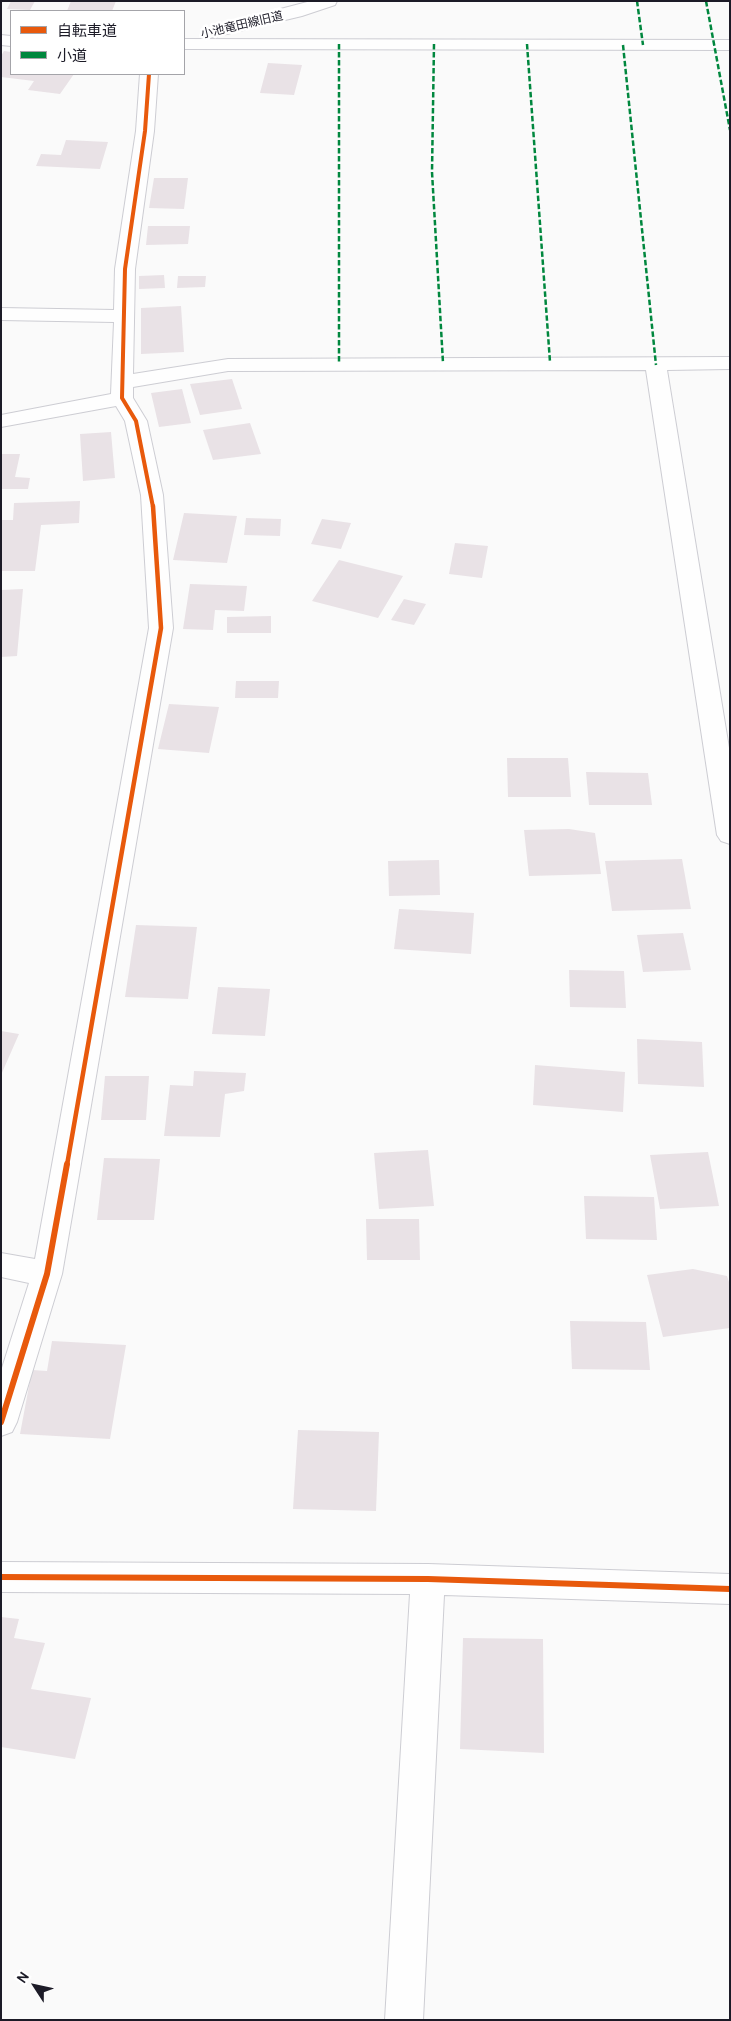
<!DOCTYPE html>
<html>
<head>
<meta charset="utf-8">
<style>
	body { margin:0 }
	#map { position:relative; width:731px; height:2021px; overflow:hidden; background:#fafafa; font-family:Cabin,"Noto Sans JP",sans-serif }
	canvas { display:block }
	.frame { position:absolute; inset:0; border:2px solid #1c1b27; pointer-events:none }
	.legend { position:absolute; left:10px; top:10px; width:175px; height:65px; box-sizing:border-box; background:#fff; border:1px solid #a4a4a9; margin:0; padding:6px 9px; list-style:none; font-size:15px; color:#1c1b27 }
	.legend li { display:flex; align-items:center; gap:10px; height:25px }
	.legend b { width:25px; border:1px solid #a4a4a9 }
	.north { position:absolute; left:10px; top:1961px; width:50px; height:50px; -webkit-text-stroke:4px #fff; paint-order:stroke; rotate:305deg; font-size:14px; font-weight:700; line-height:20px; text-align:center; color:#1c1b27 }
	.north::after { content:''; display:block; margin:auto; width:18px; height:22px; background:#1c1b27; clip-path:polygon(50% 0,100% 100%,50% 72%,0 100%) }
</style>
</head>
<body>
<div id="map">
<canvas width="731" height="2021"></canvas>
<div class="frame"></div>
<ul class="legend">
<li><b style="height:6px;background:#e8590c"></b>自転車道</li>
<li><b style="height:6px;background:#00873e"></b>小道</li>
</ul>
<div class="north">N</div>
</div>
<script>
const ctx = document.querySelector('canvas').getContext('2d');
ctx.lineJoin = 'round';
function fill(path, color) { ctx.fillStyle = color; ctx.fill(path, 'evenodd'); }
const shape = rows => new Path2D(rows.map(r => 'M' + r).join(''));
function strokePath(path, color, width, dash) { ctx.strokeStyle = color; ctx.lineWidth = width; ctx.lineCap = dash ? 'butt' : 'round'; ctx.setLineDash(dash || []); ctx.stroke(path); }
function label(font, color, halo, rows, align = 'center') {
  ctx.font = font + ' Cabin,"Noto Sans JP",sans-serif'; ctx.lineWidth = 5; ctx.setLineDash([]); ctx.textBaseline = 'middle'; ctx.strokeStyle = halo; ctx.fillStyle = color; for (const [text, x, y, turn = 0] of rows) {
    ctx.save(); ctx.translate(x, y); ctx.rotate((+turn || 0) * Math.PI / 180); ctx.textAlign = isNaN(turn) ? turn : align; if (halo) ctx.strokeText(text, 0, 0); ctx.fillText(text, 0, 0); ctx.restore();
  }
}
const building = shape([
	[11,1,35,1,30,10,7,9],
	[71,1,116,1,112,11,67,11],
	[4,51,11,52,11,74,74,74,60,94,28,90,34,81,1,77,1,56],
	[268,63,302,65,294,95,260,93],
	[66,140,108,142,100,169,36,166,41,154,61,155],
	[154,178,188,178,184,209,149,208],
	[148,226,190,226,188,244,146,245],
	[164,275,165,288,139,289,139,276],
	[178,276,206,276,205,287,177,288],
	[181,306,184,352,141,354,141,308],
	[232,379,242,409,200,415,190,384],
	[182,389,191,423,159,427,151,393],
	[250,423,261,454,213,460,203,430],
	[111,432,115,478,83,481,80,434],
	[1,454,20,454,15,477,30,478,28,489,1,489],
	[80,501,79,523,41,525,35,571,1,571,1,520,13,520,14,503],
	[184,513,237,516,227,563,173,560],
	[246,518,281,519,280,536,244,535],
	[322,519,351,523,341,549,311,544],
	[455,543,488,546,482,578,449,574],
	[339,560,403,576,378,618,312,601],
	[190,584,247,586,244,611,215,610,213,630,183,629],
	[23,589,17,656,1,657,1,590],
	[404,599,426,604,414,625,391,620],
	[271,616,271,633,227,633,227,617],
	[236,681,279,681,278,698,235,698],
	[169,704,219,707,209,753,158,749],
	[507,758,568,758,571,797,508,797],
	[586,772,648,773,652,805,589,805],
	[569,829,595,833,601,874,529,876,524,830],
	[682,859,691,909,612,911,605,861],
	[439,860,440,895,389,896,388,861],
	[399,909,474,913,471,954,394,949],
	[136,925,197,927,188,999,125,997],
	[683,933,691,970,643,972,637,935],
	[569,970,624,971,626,1008,570,1007],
	[218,987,270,989,265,1036,212,1034],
	[1,1031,19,1034,1,1075],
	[637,1039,702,1042,704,1087,638,1084],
	[535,1065,625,1072,623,1112,533,1105],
	[194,1071,246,1073,244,1091,225,1094,220,1137,164,1136,170,1085,193,1086],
	[105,1076,149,1076,146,1120,101,1120],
	[428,1150,434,1206,379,1209,374,1153],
	[708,1152,719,1206,660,1209,650,1155],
	[104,1158,160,1159,154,1220,97,1220],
	[584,1196,654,1197,657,1240,586,1239],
	[366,1219,419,1219,420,1260,367,1260],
	[693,1269,727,1276,730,1285,730,1328,663,1337,647,1275],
	[570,1321,646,1322,650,1370,572,1369],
	[52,1341,126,1345,110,1439,20,1434,32,1370,47,1371],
	[298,1430,379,1432,376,1511,293,1509],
	[1,1617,19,1619,14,1638,45,1643,31,1689,91,1698,75,1759,1,1747],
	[463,1638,543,1639,544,1753,460,1749]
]);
const minor = shape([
	[311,1,337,1,335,5,302,16,210,38,204,37,201,33,204,29,311,1],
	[1,35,11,36,11,46,1,45,1,35],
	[184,39,730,40,730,50,184,49,184,39],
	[140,74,158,74,154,131,135,269,133,374,228,359,730,357,730,369,667,370,730,754,730,844,721,841,717,835,646,370,228,371,133,387,133,398,147,421,163,495,173,628,62,1274,17,1422,12,1432,1,1436,1,1371,29,1283,1,1277,1,1253,35,1259,149,628,141,495,125,421,116,406,1,427,1,415,111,394,114,322,1,320,1,308,114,310,115,269,136,131,140,74],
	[1,1562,428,1564,730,1574,730,1604,444,1595,423,2020,385,2020,410,1594,1,1592,1,1562]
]);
const quiet = shape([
	[637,1,643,45],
	[706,1,730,130],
	[339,44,339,364],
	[434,44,432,172,443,363],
	[527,44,550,362],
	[623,45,656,365]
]);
const cyclewayFar2 = shape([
	[149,74,145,131,125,269,122,398,136,421,153,507]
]);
const cyclewayFar1 = shape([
	[67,1165,161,628,153,506]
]);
const cycleway = shape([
	[1,1422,47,1274,67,1164],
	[1,1577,428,1579,730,1589]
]);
const farStreetnames = [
	["小池竜田線旧道",242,25,-13]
];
fill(building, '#e9e2e6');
strokePath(minor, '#cdcdd3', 2);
fill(minor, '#fefefe');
strokePath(quiet, '#00873e', 2.5, [5.5, 2.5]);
strokePath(cyclewayFar2, '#e8590c', 4);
strokePath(cyclewayFar1, '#e8590c', 4.5);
strokePath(cycleway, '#e8590c', 6);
label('12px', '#1c1b27', '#fff', farStreetnames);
</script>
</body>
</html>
